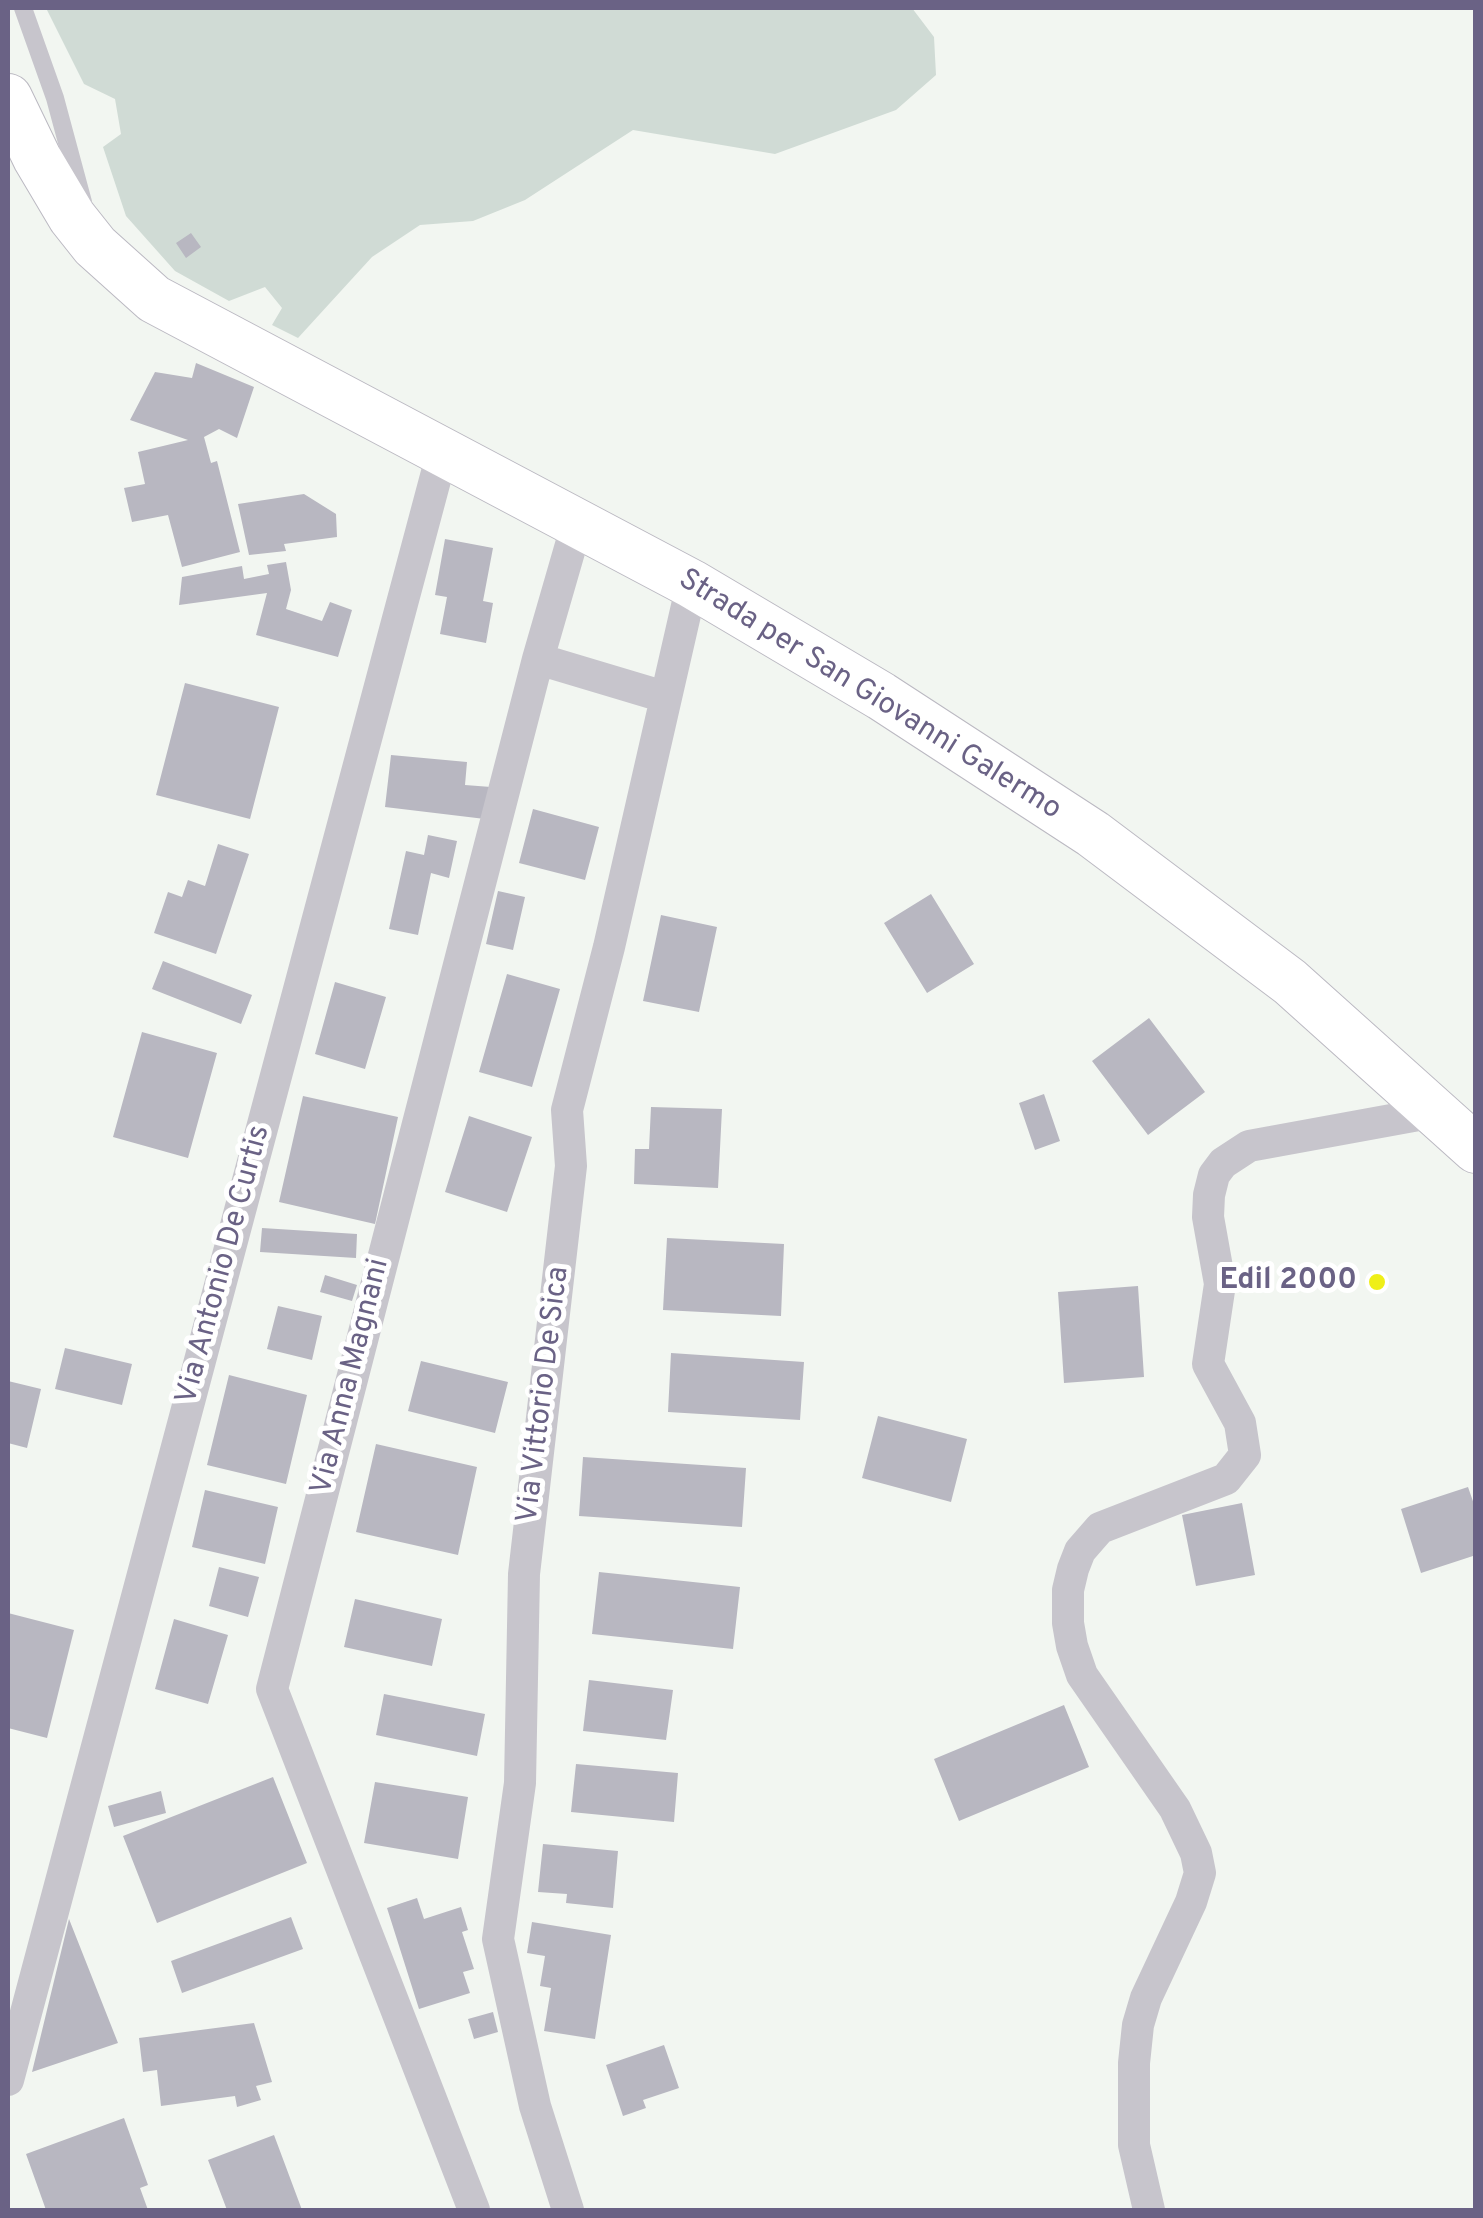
<!DOCTYPE html>
<html>
<head>
<meta charset="utf-8">
<style>
	body { margin:0 }
	#map { position:relative; width:1483px; height:2218px; overflow:hidden; background:#f2f6f1; font-family:Overpass,sans-serif }
	canvas { display:block }
	.frame { position:absolute; inset:0; border:10px solid #6a6285; pointer-events:none }
</style>
</head>
<body>
<div id="map">
<canvas width="1483" height="2218"></canvas>
<div class="frame"></div>
</div>
<script>
const ctx = document.querySelector('canvas').getContext('2d');
ctx.lineJoin = 'round';
function fill(path, color) { ctx.fillStyle = color; ctx.fill(path, 'evenodd'); }
const shape = rows => new Path2D(rows.map(r => 'M' + r).join(''));
function strokePath(path, color, width, dash) { ctx.strokeStyle = color; ctx.lineWidth = width; ctx.lineCap = dash ? 'butt' : 'round'; ctx.setLineDash(dash || []); ctx.stroke(path); }
function label(font, color, halo, rows, align = 'center') {
  ctx.font = font + ' Overpass,sans-serif'; ctx.lineWidth = 10; ctx.setLineDash([]); ctx.textBaseline = 'middle'; ctx.strokeStyle = halo; ctx.fillStyle = color; for (const [text, x, y, turn = 0] of rows) {
    ctx.save(); ctx.translate(x, y); ctx.rotate((+turn || 0) * Math.PI / 180); ctx.textAlign = isNaN(turn) ? turn : align; if (halo) ctx.strokeText(text, 0, 0); ctx.fillText(text, 0, 0); ctx.restore();
  }
}
const green = shape([
	[46,8,912,8,934,37,936,75,896,110,775,154,633,130,525,200,473,221,420,225,372,257,298,338,272,325,282,308,265,287,229,301,175,271,126,216,103,147,121,134,115,99,84,84]
]);
const building = shape([
	[191,233,201,247,186,258,176,243],
	[196,363,254,387,237,438,219,429,204,437,211,463,217,461,240,552,182,567,168,515,132,522,124,488,145,484,138,452,188,440,130,420,155,372,192,378],
	[304,494,336,514,337,537,284,544,286,551,249,555,238,504],
	[445,539,493,548,483,601,493,603,486,643,440,634,447,597,435,595],
	[286,562,291,590,286,609,322,621,330,602,352,610,338,657,256,635,267,593,179,605,182,577,242,566,244,579,269,574,267,565],
	[185,683,279,707,250,819,156,795],
	[391,755,467,762,465,785,491,787,485,819,385,807],
	[533,809,599,827,585,880,519,863],
	[428,835,457,841,449,878,431,873,418,935,389,929,406,851,424,855],
	[218,844,249,854,216,954,154,933,168,892,182,897,188,880,205,886],
	[498,891,525,897,513,950,486,944],
	[931,894,974,964,927,993,884,923],
	[661,915,717,927,699,1012,643,1001],
	[163,961,252,995,241,1024,152,989],
	[507,974,560,989,532,1087,479,1072],
	[335,982,386,997,365,1069,315,1054],
	[1149,1018,1205,1092,1148,1135,1092,1061],
	[142,1032,217,1053,188,1158,113,1137],
	[1044,1094,1060,1141,1035,1150,1019,1103],
	[303,1096,398,1117,375,1224,279,1202],
	[651,1107,722,1109,718,1188,634,1184,635,1149,649,1149],
	[469,1116,532,1137,507,1212,445,1192],
	[262,1228,357,1234,356,1258,260,1252],
	[667,1238,784,1244,781,1316,663,1310],
	[325,1275,357,1285,352,1301,320,1292],
	[1138,1286,1144,1377,1064,1383,1058,1292],
	[278,1306,322,1316,312,1360,267,1349],
	[65,1348,132,1364,122,1405,55,1389],
	[671,1353,804,1362,800,1420,668,1412],
	[421,1361,508,1382,495,1433,408,1411],
	[229,1375,307,1395,286,1484,207,1465],
	[8,1381,41,1389,27,1448,8,1443],
	[878,1416,967,1439,951,1502,862,1478],
	[376,1444,477,1467,458,1555,356,1532],
	[583,1457,746,1468,742,1527,579,1516],
	[1468,1487,1476,1510,1476,1555,1421,1573,1401,1509],
	[205,1490,278,1507,265,1564,192,1547],
	[1242,1503,1255,1575,1196,1586,1182,1515],
	[219,1567,259,1577,248,1617,209,1606],
	[599,1572,740,1587,733,1649,592,1634],
	[355,1599,442,1619,432,1666,344,1647],
	[8,1613,74,1630,47,1738,8,1728],
	[174,1619,228,1635,208,1704,155,1689],
	[589,1680,673,1690,666,1740,583,1731],
	[384,1694,485,1714,477,1756,376,1735],
	[1064,1705,1089,1767,959,1821,934,1759],
	[576,1764,678,1773,674,1822,571,1812],
	[273,1777,307,1863,157,1923,123,1836],
	[375,1782,468,1797,458,1859,364,1843],
	[161,1791,166,1813,114,1827,108,1806],
	[543,1844,618,1851,613,1908,566,1903,567,1894,538,1892],
	[417,1898,424,1919,461,1907,468,1930,462,1932,474,1969,463,1972,470,1993,419,2009,387,1908],
	[291,1917,303,1949,182,1993,171,1961],
	[69,1919,118,2043,32,2072],
	[532,1922,611,1935,595,2039,544,2031,551,1988,540,1986,545,1956,527,1953],
	[493,2012,498,2032,474,2039,468,2019],
	[254,2023,272,2082,256,2086,261,2100,237,2107,235,2096,161,2106,157,2070,143,2072,139,2038],
	[664,2045,679,2088,643,2100,646,2108,623,2116,606,2065],
	[124,2118,148,2185,140,2188,148,2210,46,2210,26,2154],
	[274,2135,302,2210,227,2210,208,2160]
]);
const lane = shape([
	[23,8,55,98,83,202]
]);
const street = shape([
	[538,659,665,697],
	[8,2080,443,450],
	[474,2210,272,1689,538,659,577,524],
	[568,2210,535,2106,498,1939,520,1783,524,1574,571,1166,567,1110,609,947,692,584],
	[1149,2210,1134,2145,1134,2063,1138,2025,1146,1998,1191,1902,1200,1873,1196,1853,1175,1809,1082,1675,1072,1646,1068,1623,1068,1590,1073,1569,1080,1551,1100,1528,1226,1479,1245,1455,1240,1423,1208,1364,1220,1284,1208,1217,1209,1195,1214,1175,1223,1163,1249,1146,1435,1112]
]);
const secondary = shape([
	[8,98,37,158,72,217,95,246,154,299,692,584,881,696,1093,834,1290,982,1476,1149]
]);
const markers = [
	[1377,1282,10,"#efef18"]
];
const streetNames = [
	["Strada per San Giovanni Galermo",869,696,32],
	["Via Antonio De Curtis",225,1265,-75],
	["Via Anna Magnani",352,1377,-76],
	["Via Vittorio De Sica",545,1395,-83]
];
const poiNames = [
	["Edil 2000",1357,1282]
];
fill(green, '#d0dbd5');
fill(building, '#b8b7c1');
strokePath(secondary, '#bbb9c2', 50);
strokePath(lane, '#c7c5cc', 18);
strokePath(street, '#c7c5cc', 32);
strokePath(secondary, '#fff', 48);
for (const [x, y, r, color] of markers) { const dot = new Path2D(); dot.arc(x, y, r, 0, 2 * Math.PI); ctx.fillStyle = color; ctx.fill(dot); strokePath(dot, '#fff', 4); }
label('30px', '#6a6285', '#fff', streetNames);
label('bold 30px', '#6a6285', '#fff', poiNames, 'right');
</script>
</body>
</html>
